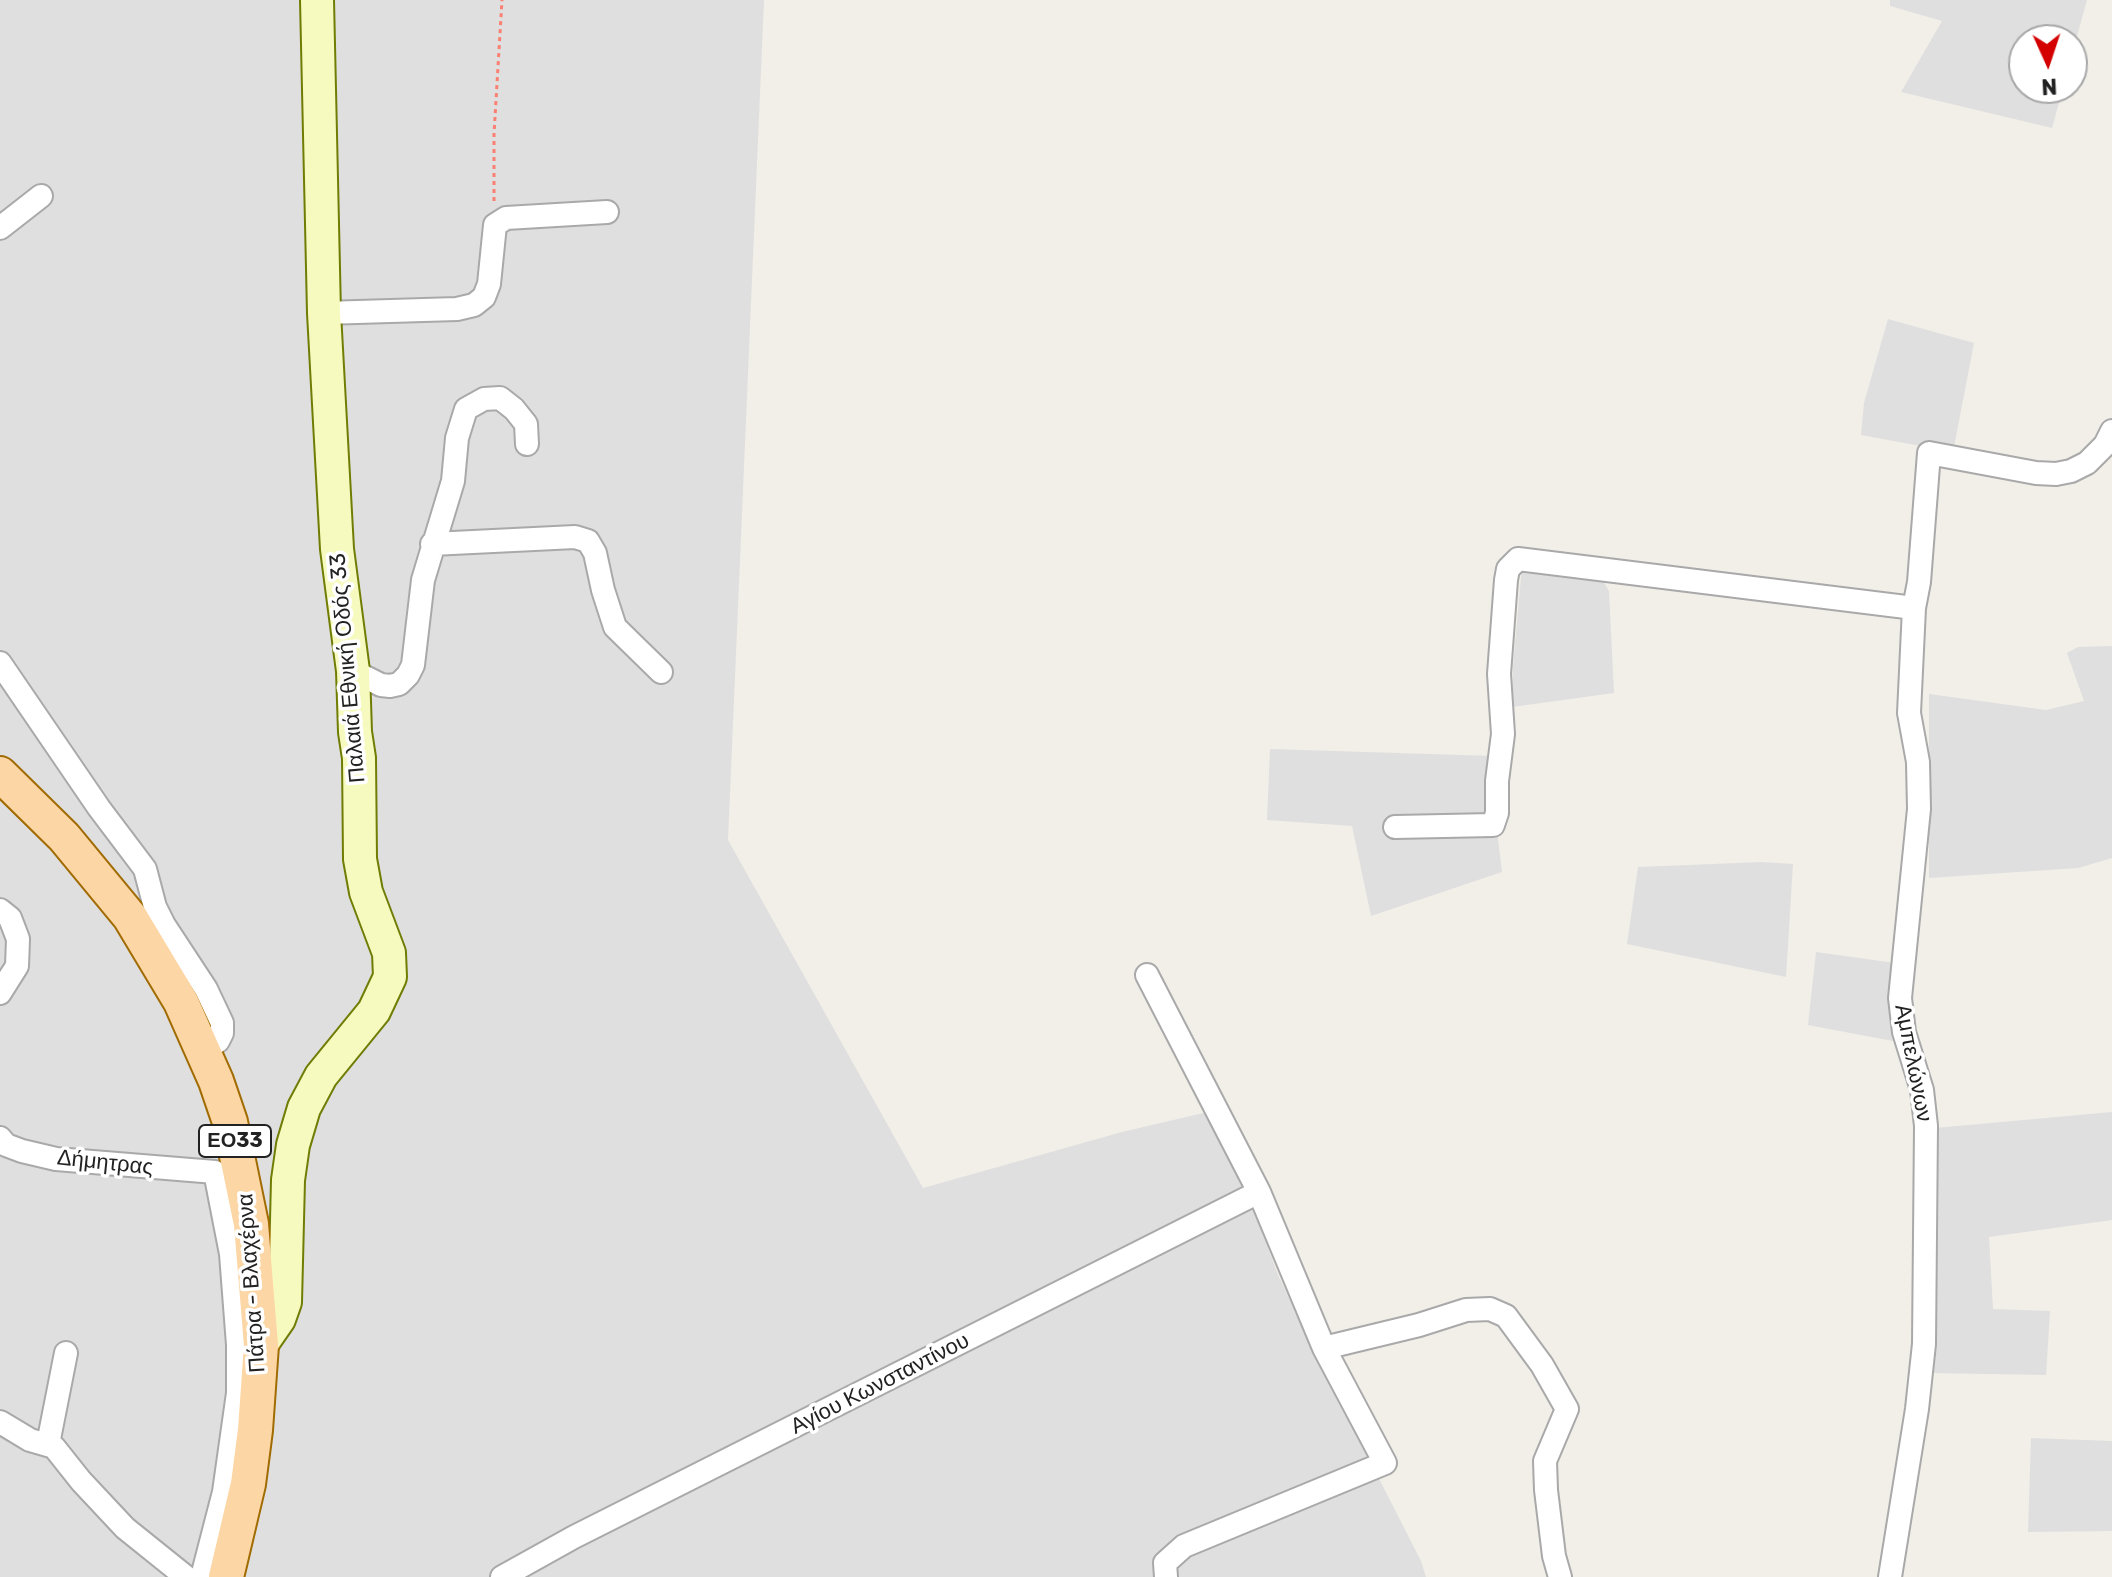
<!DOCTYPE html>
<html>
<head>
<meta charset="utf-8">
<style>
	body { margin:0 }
	#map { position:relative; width:2112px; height:1577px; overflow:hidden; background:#f2efe9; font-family:Rubik,sans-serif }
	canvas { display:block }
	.north { position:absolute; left:2008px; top:24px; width:80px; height:80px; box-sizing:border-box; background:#fff; border:2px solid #a7a7a7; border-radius:50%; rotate:177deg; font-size:22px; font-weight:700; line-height:32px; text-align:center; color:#222 }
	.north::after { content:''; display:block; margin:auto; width:28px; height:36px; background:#d40000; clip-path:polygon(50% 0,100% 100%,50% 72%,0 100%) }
</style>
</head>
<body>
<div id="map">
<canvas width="2112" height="1577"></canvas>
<div class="north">N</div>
</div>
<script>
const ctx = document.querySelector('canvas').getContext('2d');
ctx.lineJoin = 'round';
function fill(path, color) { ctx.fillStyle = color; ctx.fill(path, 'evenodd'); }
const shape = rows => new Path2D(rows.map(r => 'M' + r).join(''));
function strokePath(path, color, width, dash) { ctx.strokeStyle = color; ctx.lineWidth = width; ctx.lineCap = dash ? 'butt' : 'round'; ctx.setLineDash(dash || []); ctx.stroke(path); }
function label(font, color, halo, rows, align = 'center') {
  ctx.font = font + ' Rubik,sans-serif'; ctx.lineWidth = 7; ctx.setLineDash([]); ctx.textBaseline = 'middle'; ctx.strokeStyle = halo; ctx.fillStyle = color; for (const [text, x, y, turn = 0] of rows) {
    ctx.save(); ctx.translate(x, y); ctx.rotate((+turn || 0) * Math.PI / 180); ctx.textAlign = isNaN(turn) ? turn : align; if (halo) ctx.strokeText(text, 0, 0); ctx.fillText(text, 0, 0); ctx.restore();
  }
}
const residential = shape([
	[0,0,764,0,728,840,923,1188,1122,1132,1212,1111,1230,1146,1278,1275,1317,1357,1421,1561,1426,1577,0,1577],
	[1890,0,2087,0,2072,54,2072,40,2024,40,2024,88,2063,88,2052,128,1901,92,1942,21,1890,6],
	[1888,319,1974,343,1953,452,1861,435,1864,403],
	[1522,566,1601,577,1609,591,1614,693,1512,707,1513,666],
	[2112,646,2112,858,2078,868,1929,878,1929,694,2046,710,2084,701,2067,653,2078,647],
	[1270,749,1493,756,1497,831,1502,872,1371,916,1352,826,1267,820],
	[1762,862,1793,864,1786,977,1627,944,1638,867],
	[1816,952,1895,963,1893,1041,1808,1025],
	[2112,1112,2112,1220,1989,1237,1993,1309,2050,1311,2046,1375,1929,1373,1935,1128],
	[2031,1438,2112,1441,2112,1531,2028,1532]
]);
const path = shape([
	[494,201,494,134,502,0]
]);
const minor = shape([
	[0,228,41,196],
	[324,313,457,309,474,305,484,297,489,284,495,225,506,218,607,212],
	[432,544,575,537,588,541,595,553,603,590,615,627,661,672],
	[0,663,99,808,145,869,155,907,164,925,206,989,222,1023,222,1033,218,1041,203,1051],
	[353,671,381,685,390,686,399,684,408,675,413,665,423,580,453,481,457,438,466,409,484,399,500,398,514,409,526,424,527,444],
	[1395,827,1493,825,1497,813,1497,781,1503,734,1499,674,1506,580,1508,569,1518,559,1914,608],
	[0,910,10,918,18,939,17,966,0,993],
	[1147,975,1259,1192,1324,1348,1385,1463,1184,1546,1165,1563,1166,1577],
	[0,1138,6,1145,22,1151,56,1159,215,1172,231,1254,238,1345,238,1393,224,1492,202,1577],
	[1324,1348,1419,1325,1466,1310,1490,1309,1506,1316,1542,1365,1567,1409,1545,1461,1546,1490,1554,1556,1560,1577],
	[0,1422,30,1440,54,1447,81,1481,125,1528,186,1577],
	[48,1444,66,1353],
	[502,1577,574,1537,1259,1192],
	[1890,1577,1917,1409,1924,1344,1926,1126,1922,1090,1904,1032,1900,998,1919,809,1918,762,1909,713,1914,608,1919,582,1929,453,2036,473,2056,474,2071,471,2087,463,2105,445,2112,431]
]);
const secondary = shape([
	[261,1345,279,1319,285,1302,288,1180,293,1145,304,1108,321,1076,374,1011,390,977,389,953,366,892,360,859,359,758,355,732,353,671,337,549,324,313,317,0]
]);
const primary = shape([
	[0,774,64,837,130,917,181,1002,216,1081,230,1122,251,1224,261,1345,255,1430,248,1484,226,1577]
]);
const shields = [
	[235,1141,72]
];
const shieldNames = [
	["ΕΟ33",235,1141]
];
const streetNames = [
	["Παλαιά Εθνική Οδός 33",348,668,-95],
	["Αμπελώνων",1913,1063,79],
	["Δήμητρας",105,1163,6],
	["Πάτρα - Βλαχέρνα",252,1283,-94],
	["Αγίου Κωνσταντίνου",880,1384,-27]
];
fill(residential, '#e0dfdf');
strokePath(minor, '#a9a9a9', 26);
strokePath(secondary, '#707d05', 36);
strokePath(primary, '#a06b00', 38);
strokePath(path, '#fa8072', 3, [4, 4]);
strokePath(minor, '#fff', 22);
strokePath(secondary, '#f7fabf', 32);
strokePath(primary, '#fcd6a4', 34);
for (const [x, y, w] of shields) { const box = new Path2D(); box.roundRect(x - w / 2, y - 16, w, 32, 6); ctx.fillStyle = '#fff'; ctx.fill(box); strokePath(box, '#222', 2); }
label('bold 20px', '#222', null, shieldNames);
label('22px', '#222', '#fff', streetNames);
</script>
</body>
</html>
